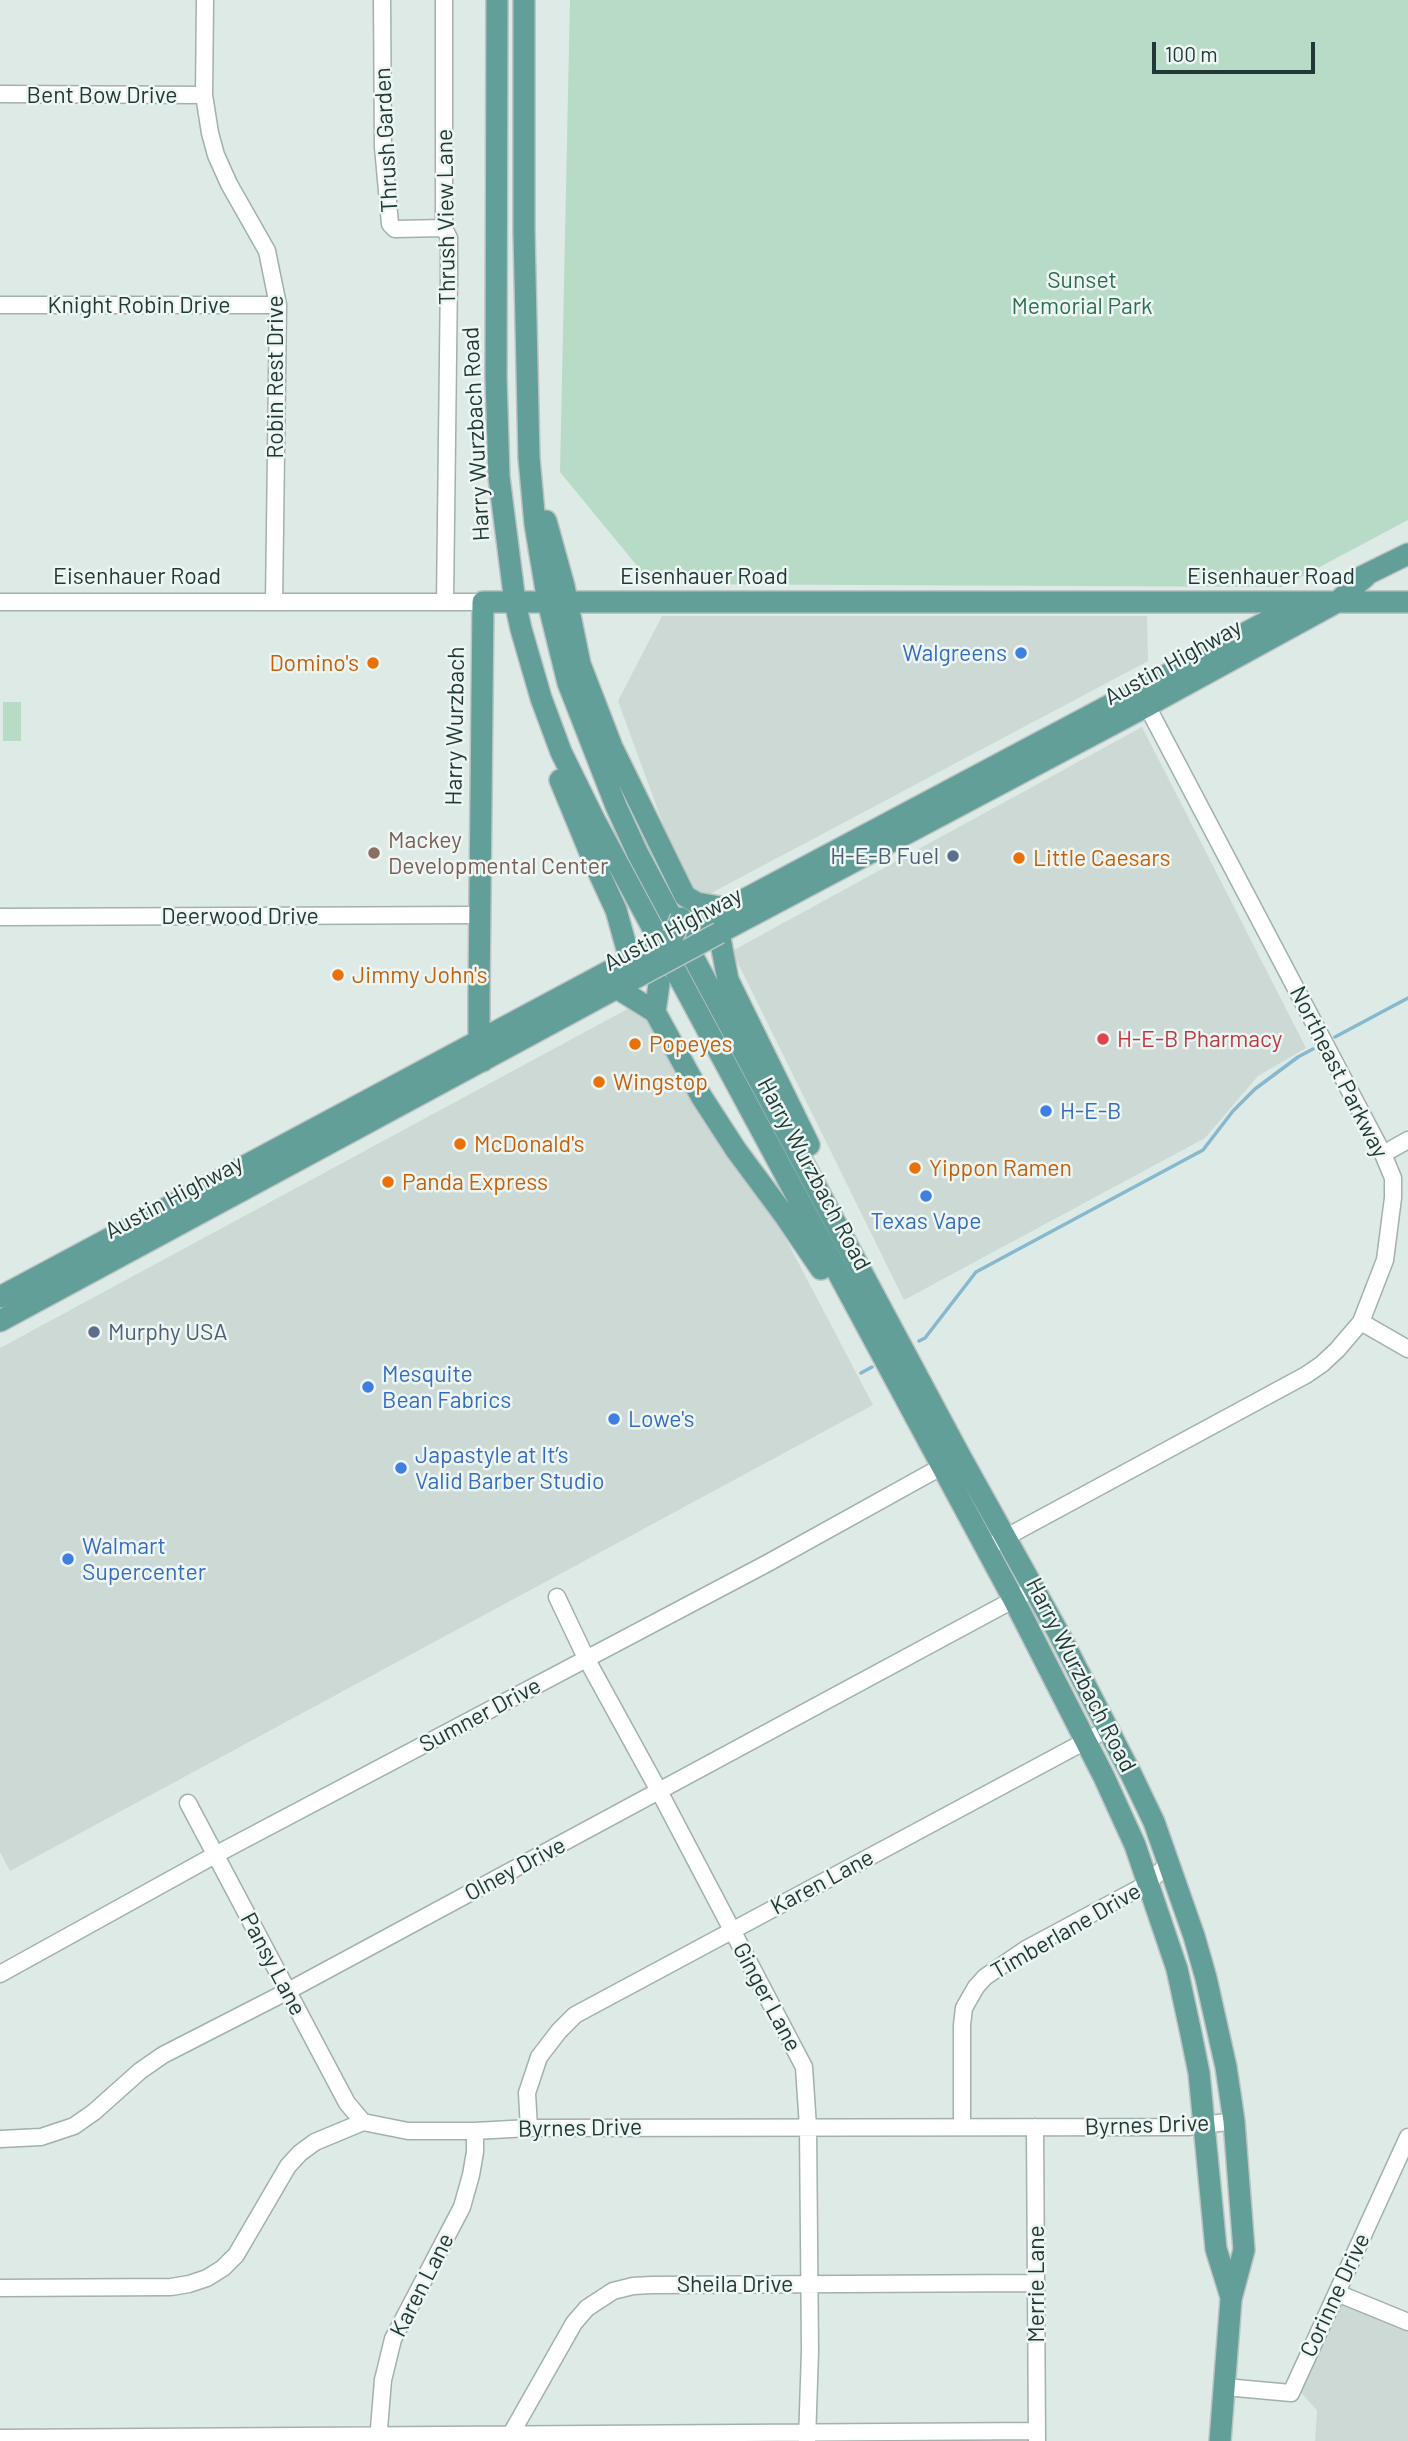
<!DOCTYPE html>
<html>
<head>
<meta charset="utf-8">
<style>
	body { margin:0 }
	#map { position:relative; width:1408px; height:2441px; overflow:hidden; background:#deeae6; font-family:Barlow,sans-serif }
	canvas { display:block }
	.scale { position:absolute; left:1152px; top:42px; width:163px; height:32px; box-sizing:border-box; border:4px solid #203936; border-top:0; padding-left:9px; font-size:21px; line-height:24px; white-space:nowrap; color:#203936; -webkit-text-stroke:5px #eef6f4; paint-order:stroke }
</style>
</head>
<body>
<div id="map">
<canvas width="1408" height="2441"></canvas>
<div class="scale">100 m</div>
</div>
<script>
const ctx = document.querySelector('canvas').getContext('2d');
ctx.lineJoin = 'round';
function fill(path, color) { ctx.fillStyle = color; ctx.fill(path, 'evenodd'); }
const shape = rows => new Path2D(rows.map(r => 'M' + r).join(''));
function strokePath(path, color, width, dash) { ctx.strokeStyle = color; ctx.lineWidth = width; ctx.lineCap = dash ? 'butt' : 'round'; ctx.setLineDash(dash || []); ctx.stroke(path); }
function label(font, color, halo, rows, align = 'center') {
  ctx.font = font + ' Barlow,sans-serif'; ctx.lineWidth = 5; ctx.setLineDash([]); ctx.textBaseline = 'middle'; ctx.strokeStyle = halo; ctx.fillStyle = color; for (const [text, x, y, turn = 0] of rows) {
    ctx.save(); ctx.translate(x, y); ctx.rotate((+turn || 0) * Math.PI / 180); ctx.textAlign = isNaN(turn) ? turn : align; if (halo) ctx.strokeText(text, 0, 0); ctx.fillText(text, 0, 0); ctx.restore();
  }
}
const built = shape([
	[662,616,1147,616,1148,661,700,899,663,824,618,701],
	[1142,727,1306,1048,1258,1076,1205,1138,904,1300,732,951],
	[657,993,873,1405,10,1871,0,1852,0,1348],
	[1342,2300,1408,2327,1408,2441,1315,2441,1317,2410,1301,2393]
]);
const green = shape([
	[570,0,1408,0,1408,520,1282,587,652,584,560,472],
	[3,702,21,702,21,741,3,741]
]);
const stream = shape([
	[1335,1037,1408,998],
	[919,1341,925,1338,976,1272,1203,1150,1233,1111,1255,1089,1298,1057,1313,1049],
	[861,1373,872,1367]
]);
const minor = shape([
	[205,0,204,95,210,133,216,155,229,184,267,251,278,305,274,602],
	[382,0,383,147,390,224,395,229,444,228],
	[444,0,444,228,449,238,449,276,445,602],
	[0,94,204,95],
	[0,305,278,305],
	[0,602,483,602],
	[0,917,480,915],
	[1383,1154,1408,1140],
	[1361,1322,1408,1349],
	[986,1548,1306,1375,1322,1364,1337,1350,1361,1322,1385,1260,1393,1198,1393,1178,1383,1154,1147,706],
	[557,1597,586,1658,659,1791,804,2067,808,2127,810,2351,807,2441],
	[188,1803,347,2103,363,2122],
	[0,1974,215,1855,766,1564,950,1462],
	[962,2127,962,2025,964,2008,976,1987,985,1977,1026,1949,1147,1884,1169,1863],
	[1035,2127,1037,2441],
	[529,2128,527,2093,539,2057,559,2031,575,2015,1108,1729],
	[0,2139,41,2137,74,2126,94,2112,140,2071,163,2055,288,1991,1024,1594],
	[0,2288,171,2287,189,2284,207,2278,223,2268,236,2255,288,2166,300,2153,315,2142,363,2122,408,2131,475,2131,529,2128,1188,2127,1234,2121],
	[1337,2293,1408,2322],
	[1225,2387,1291,2393,1408,2137],
	[511,2434,574,2323,587,2308,613,2291,633,2286,652,2285,1036,2283],
	[0,2438,1037,2431],
	[378,2441,383,2380,393,2339,462,2207,471,2175,475,2152,475,2131]
]);
const major = shape([
	[497,0,496,377,499,477,515,602,521,629,541,698,561,752,594,819,1014,1600,1104,1777,1135,1845,1177,1969,1190,2029,1199,2073,1216,2249,1231,2297],
	[524,0,524,231,529,458,535,524,548,602,568,683,616,806,638,854,960,1456,1058,1632,1131,1774,1154,1822,1194,1936,1206,1978,1226,2067,1234,2121,1244,2250,1231,2299,1220,2441],
	[546,521,564,586,580,664,612,747,685,896,697,903,726,908],
	[1353,581,1408,554],
	[685,931,1298,605],
	[617,988,655,1012,701,1096,736,1150,785,1216,821,1269],
	[655,1012,659,984],
	[483,1061,479,1039,479,995,483,602,1408,602],
	[809,1145,728,980,719,933,1147,706,1337,602,1366,576],
	[0,1297,630,960,616,910,593,860,560,780],
	[0,1321,639,976]
]);
const majorBridge = shape([
	[630,960,664,941],
	[650,965,670,943,681,918],
	[639,976,719,933]
]);
const markers = [
	[1021,653,7,"#3f7fe0"],
	[373,663,7,"#e8710a"],
	[374,853,7,"#8d6e63"],
	[953,856,7,"#5c6f8a"],
	[1019,858,7,"#e8710a"],
	[338,975,7,"#e8710a"],
	[1103,1039,7,"#e0444e"],
	[635,1044,7,"#e8710a"],
	[599,1082,7,"#e8710a"],
	[1046,1111,7,"#3f7fe0"],
	[460,1144,7,"#e8710a"],
	[915,1168,7,"#e8710a"],
	[388,1182,7,"#e8710a"],
	[926,1196,7,"#3f7fe0"],
	[94,1332,7,"#5c6f8a"],
	[368,1387,7,"#3f7fe0"],
	[614,1419,7,"#3f7fe0"],
	[401,1468,7,"#3f7fe0"],
	[68,1559,7,"#3f7fe0"]
];
const streetNames = [
	["Bent Bow Drive",102,95],
	["Thrush Garden",386,140,-93],
	["Thrush View Lane",446,217,-91],
	["Knight Robin Drive",139,305],
	["Robin Rest Drive",275,377,-90],
	["Harry Wurzbach Road",476,434,-93],
	["Eisenhauer Road",137,576],
	["Eisenhauer Road",704,576],
	["Eisenhauer Road",1271,576],
	["Austin Highway",1173,662,-29],
	["Harry Wurzbach",455,726,-89],
	["Deerwood Drive",240,916],
	["Austin Highway",673,929,-28],
	["Northeast Parkway",1339,1072,63],
	["Harry Wurzbach Road",814,1174,62],
	["Austin Highway",174,1197,-28],
	["Harry Wurzbach Road",1081,1675,63],
	["Sumner Drive",480,1715,-28],
	["Olney Drive",515,1869,-28],
	["Karen Lane",822,1882,-28],
	["Timberlane Drive",1066,1931,-30],
	["Pansy Lane",273,1964,62],
	["Ginger Lane",767,1997,62],
	["Byrnes Drive",1147,2125,-2],
	["Byrnes Drive",580,2128,-1],
	["Sheila Drive",735,2284],
	["Merrie Lane",1036,2284,-90],
	["Karen Lane",422,2285,-63],
	["Corinne Drive",1335,2295,-65]
];
const parkNames = [
	["Sunset",1082,280],
	["Memorial Park",1082,306]
];
const shopNames = [
	["Walgreens",1007,653,"right"],
	["H-E-B",1060,1111],
	["Texas Vape",926,1221,"center"],
	["Mesquite",382,1374],
	["Bean Fabrics",382,1400],
	["Lowe's",628,1419],
	["Japastyle at It’s",415,1455],
	["Valid Barber Studio",415,1481],
	["Walmart",82,1546],
	["Supercenter",82,1572]
];
const foodNames = [
	["Domino's",359,663,"right"],
	["Little Caesars",1033,858],
	["Jimmy John's",352,975],
	["Popeyes",649,1044],
	["Wingstop",613,1082],
	["McDonald's",474,1144],
	["Yippon Ramen",929,1168],
	["Panda Express",402,1182]
];
const educationNames = [
	["Mackey",388,840],
	["Developmental Center",388,866]
];
const serviceNames = [
	["H-E-B Fuel",939,856],
	["Murphy USA",108,1332,"left"]
];
const healthNames = [
	["H-E-B Pharmacy",1117,1039]
];
fill(built, '#ccd9d5');
fill(green, '#b7dbc6');
strokePath(stream, '#86b8cf', 3.5);
strokePath(minor, '#a1b1ae', 19);
strokePath(major, '#bcc4c3', 24);
strokePath(minor, '#fff', 16);
strokePath(major, '#639f99', 21);
strokePath(majorBridge, '#bcc4c3', 24, []);
strokePath(majorBridge, '#639f99', 21);
for (const [x, y, r, color] of markers) { const dot = new Path2D(); dot.arc(x, y, r, 0, 2 * Math.PI); ctx.fillStyle = color; ctx.fill(dot); strokePath(dot, '#eef6f4', 2.5); }
label('23px', '#203936', '#eef6f4', streetNames);
label('23px', '#2b6f50', '#eef6f4', parkNames);
label('23px', '#366cbe', '#eef6f4', shopNames, 'left');
label('23px', '#c56008', '#eef6f4', foodNames, 'left');
label('23px', '#785e54', '#eef6f4', educationNames, 'left');
label('23px', '#4e5e75', '#eef6f4', serviceNames, 'right');
label('23px', '#be3a42', '#eef6f4', healthNames, 'left');
</script>
</body>
</html>
